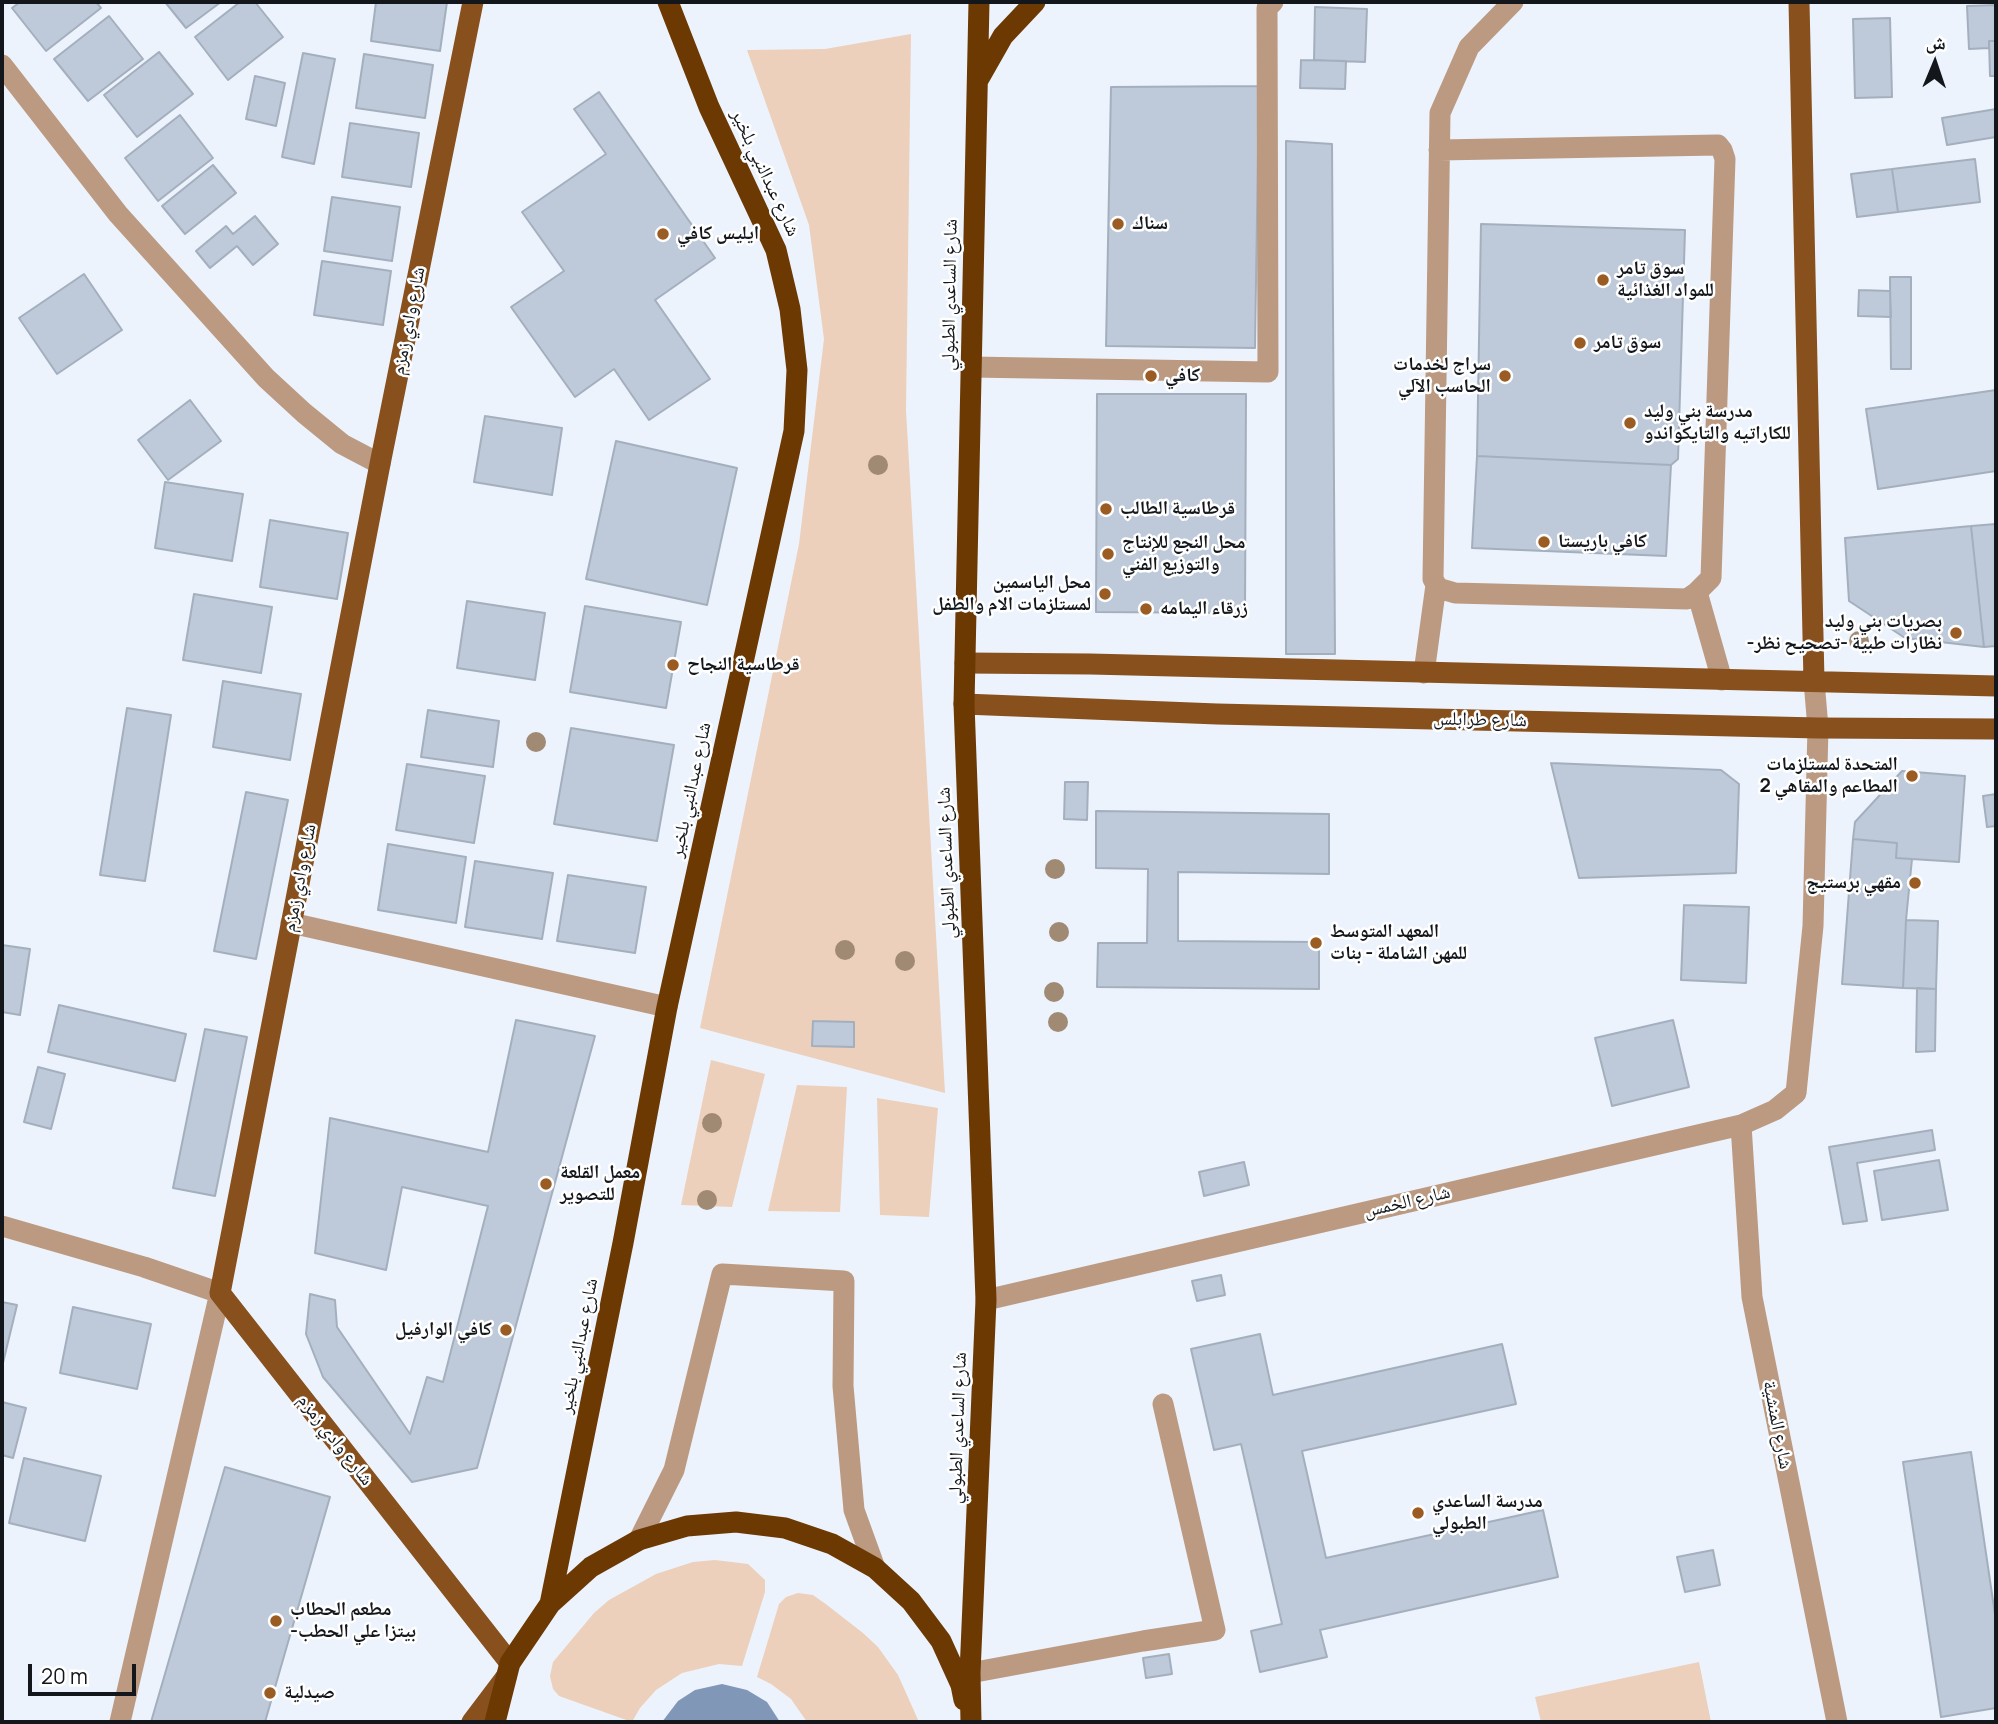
<!DOCTYPE html>
<html>
<head>
<meta charset="utf-8">
<style>
	body { margin:0 }
	#map { position:relative; width:1998px; height:1724px; overflow:hidden; background:#ecf3fd; font-family:Manrope,"Noto Naskh Arabic",sans-serif }
	canvas { display:block }
	.frame { position:absolute; inset:0; border:4px solid #13171c; pointer-events:none }
	.north { position:absolute; left:1900px; top:28px; width:70px; height:70px; -webkit-text-stroke:5px #fff; paint-order:stroke; rotate:2deg; font-size:19px; font-weight:700; line-height:28px; text-align:center; color:#13171c }
	.north::after { content:''; display:block; margin:auto; width:24px; height:32px; background:#13171c; clip-path:polygon(50% 0,100% 100%,50% 72%,0 100%) }
	.scale { position:absolute; left:28px; top:1664px; width:108px; height:32px; box-sizing:border-box; border:4px solid #13171c; border-top:0; padding-left:9px; font-size:21px; line-height:24px; white-space:nowrap; color:#13171c; -webkit-text-stroke:5px #fff; paint-order:stroke }
</style>
</head>
<body>
<div id="map">
<canvas width="1998" height="1724"></canvas>
<div class="frame"></div>
<div class="north">ش</div>
<div class="scale">20 m</div>
</div>
<script>
const ctx = document.querySelector('canvas').getContext('2d');
ctx.lineJoin = 'round';
function fill(path, color) { ctx.fillStyle = color; ctx.fill(path, 'evenodd'); }
const shape = rows => new Path2D(rows.map(r => 'M' + r).join(''));
function strokePath(path, color, width, dash) { ctx.strokeStyle = color; ctx.lineWidth = width; ctx.lineCap = dash ? 'butt' : 'round'; ctx.setLineDash(dash || []); ctx.stroke(path); }
function label(font, color, halo, rows, align = 'center') {
  ctx.font = font + ' Manrope,"Noto Naskh Arabic",sans-serif'; ctx.lineWidth = 5; ctx.setLineDash([]); ctx.textBaseline = 'middle'; ctx.strokeStyle = halo; ctx.fillStyle = color; for (const [text, x, y, turn = 0] of rows) {
    ctx.save(); ctx.translate(x, y); ctx.rotate((+turn || 0) * Math.PI / 180); ctx.textAlign = isNaN(turn) ? turn : align; if (halo) ctx.strokeText(text, 0, 0); ctx.fillText(text, 0, 0); ctx.restore();
  }
}
const green = shape([
	[911,34,906,410,945,1093,700,1028,799,544,824,339,809,225,747,50,825,49],
	[711,1060,765,1074,732,1207,681,1205],
	[797,1085,847,1087,840,1212,768,1211],
	[877,1098,938,1108,929,1217,880,1215],
	[715,1560,748,1564,765,1580,765,1592,742,1666,719,1664,682,1673,656,1690,640,1708,632,1722,559,1696,553,1689,550,1676,553,1662,594,1613,609,1600,656,1574,693,1562],
	[798,1593,813,1595,827,1605,863,1633,878,1647,898,1675,919,1722,807,1722,791,1699,771,1684,757,1677,779,1604,786,1597],
	[1699,1662,1711,1722,1541,1722,1535,1697]
]);
const water = shape([
	[722,1684,747,1690,767,1702,780,1722,662,1722,678,1701,695,1690]
]);
const building = shape([
	[20,2,96,2,101,8,46,51,12,8,20,2],
	[165,2,221,2,186,28,165,2],
	[240,2,255,2,283,37,228,80,195,37,240,2],
	[376,2,447,2,440,51,371,41,376,2],
	[1996,5,1996,41,1989,41,1989,48,1969,49,1967,6,1996,5],
	[1315,7,1367,9,1365,62,1314,60,1315,7],
	[109,16,143,59,88,101,54,59,109,16],
	[1890,18,1892,97,1855,98,1853,19,1890,18],
	[1989,41,1996,41,1996,76,1990,76,1989,41],
	[159,52,193,94,137,137,104,95,159,52],
	[303,53,335,59,314,164,282,157,303,53],
	[364,54,433,65,425,118,356,108,364,54],
	[1301,60,1346,61,1345,89,1300,88,1301,60],
	[255,76,285,83,276,126,246,119,255,76],
	[1259,86,1255,348,1106,346,1111,87,1259,86],
	[599,92,715,258,655,300,710,379,649,420,614,369,575,397,511,307,564,271,522,212,606,154,574,109,599,92],
	[1996,109,1996,137,1947,145,1942,118,1996,109],
	[180,115,213,158,158,201,125,158,180,115],
	[350,123,419,133,411,187,342,177,350,123],
	[1286,141,1332,144,1335,654,1286,654,1286,141],
	[1975,159,1980,202,1898,212,1892,169,1975,159],
	[213,165,236,193,185,234,162,206,213,165],
	[1892,169,1898,212,1857,217,1851,174,1892,169],
	[332,197,400,207,392,261,324,251,332,197],
	[255,216,278,244,253,265,237,246,210,268,196,251,226,226,233,234,255,216],
	[1481,224,1685,230,1678,459,1671,465,1477,456,1481,224],
	[322,261,391,271,383,325,314,315,322,261],
	[84,274,122,330,57,374,19,318,84,274],
	[1890,277,1911,277,1911,369,1891,369,1890,277],
	[1859,290,1890,291,1891,317,1858,316,1859,290],
	[1996,390,1996,471,1878,489,1866,409,1996,390],
	[1097,394,1246,394,1245,613,1096,612,1097,394],
	[190,400,221,441,168,480,138,440,190,400],
	[485,416,562,428,552,495,474,482,485,416],
	[616,441,737,468,707,605,586,579,616,441],
	[1477,456,1671,465,1666,556,1472,548,1477,456],
	[165,482,243,494,232,561,155,548,165,482],
	[270,520,348,533,337,599,260,587,270,520],
	[1996,524,1996,646,1984,647,1971,526,1996,524],
	[1971,526,1984,647,1905,638,1849,601,1845,538,1971,526],
	[194,594,272,607,261,673,183,660,194,594],
	[467,601,545,613,535,680,457,668,467,601],
	[585,606,681,622,666,708,570,692,585,606],
	[223,681,301,694,290,760,213,747,223,681],
	[127,708,171,715,145,881,100,875,127,708],
	[428,710,499,721,493,767,421,757,428,710],
	[571,728,674,745,657,841,554,824,571,728],
	[1551,763,1721,770,1739,784,1736,873,1579,878,1551,763],
	[407,764,485,776,474,843,396,830,407,764],
	[1902,771,1965,776,1959,862,1896,858,1897,843,1853,839,1855,822,1902,771],
	[1065,782,1088,782,1087,820,1064,819,1065,782],
	[246,792,288,800,256,959,214,951,246,792],
	[1996,794,1996,826,1987,827,1983,796,1996,794],
	[1096,811,1329,814,1329,874,1178,872,1178,941,1319,942,1319,989,1097,987,1098,943,1147,943,1148,869,1096,868,1096,811],
	[1853,839,1897,843,1896,858,1912,859,1906,920,1903,988,1842,984,1853,839],
	[388,844,466,857,456,923,378,910,388,844],
	[475,861,553,873,542,939,465,927,475,861],
	[568,875,646,887,635,953,557,941,568,875],
	[1684,905,1749,907,1746,983,1681,980,1684,905],
	[1906,920,1938,921,1936,989,1903,988,1906,920],
	[2,945,30,949,20,1015,2,1012,2,945],
	[1917,988,1936,989,1935,1051,1916,1052,1917,988],
	[59,1005,186,1034,175,1081,48,1052,59,1005],
	[516,1020,595,1036,477,1468,412,1482,323,1377,306,1334,310,1294,335,1300,337,1327,410,1434,427,1377,443,1382,488,1206,402,1187,386,1270,315,1253,330,1118,488,1152,516,1020],
	[1673,1020,1689,1087,1612,1106,1595,1038,1673,1020],
	[813,1021,854,1022,854,1047,812,1046,813,1021],
	[205,1029,247,1037,215,1196,173,1188,205,1029],
	[38,1067,65,1074,51,1129,24,1122,38,1067],
	[1932,1130,1935,1150,1857,1163,1867,1221,1843,1224,1829,1147,1932,1130],
	[1939,1160,1948,1210,1882,1220,1874,1171,1939,1160],
	[1244,1162,1249,1185,1204,1196,1199,1172,1244,1162],
	[1221,1275,1225,1295,1197,1301,1192,1281,1221,1275],
	[2,1302,17,1305,2,1367,2,1302],
	[73,1307,151,1324,137,1389,60,1373,73,1307],
	[1260,1334,1273,1395,1502,1344,1516,1404,1302,1451,1326,1558,1543,1510,1558,1577,1320,1630,1327,1657,1260,1672,1251,1631,1282,1624,1241,1444,1214,1450,1191,1349,1260,1334],
	[2,1402,26,1408,13,1458,2,1455,2,1402],
	[1971,1452,1996,1621,1996,1708,1941,1717,1903,1462,1971,1452],
	[24,1458,101,1476,85,1541,9,1523,24,1458],
	[225,1467,330,1497,265,1722,151,1722,225,1467],
	[1713,1550,1720,1585,1685,1592,1677,1557,1713,1550],
	[1169,1654,1172,1674,1146,1678,1143,1658,1169,1654]
]);
const minor = shape([
	[1513,2,1469,47,1440,113,1433,579,1438,588,1455,593,1687,599,1697,592,1722,680],
	[2,65,118,214,266,378,304,413,342,444,380,464],
	[1439,150,1718,145,1722,150,1725,159,1711,578,1697,592],
	[971,367,1268,372,1267,8,1273,2],
	[1424,673,1436,585],
	[291,923,667,1007],
	[1741,1125,1752,1297,1837,1722],
	[2,1226,144,1267,220,1293,120,1722],
	[986,1300,1741,1125,1775,1110,1796,1093,1813,926,1818,728,1814,681],
	[639,1540,674,1470,722,1274,844,1281,843,1386,854,1510,875,1568],
	[970,1673,1143,1641,1215,1630,1163,1404]
]);
const major = shape([
	[473,2,380,464,220,1293,510,1663],
	[1799,2,1814,681],
	[965,663,1090,664,1996,686],
	[964,704,1217,714,1818,728,1996,729],
	[472,1722,506,1677]
]);
const highway = shape([
	[978,80,1003,36,1035,2],
	[550,1604,623,1243,667,1007,794,431,797,370,790,309,776,250,709,107,668,2],
	[495,1722,510,1663,550,1604,591,1567,639,1540,687,1526,736,1522,785,1528,832,1544,875,1568,911,1601,941,1641,961,1685,964,1700],
	[971,1722,970,1673,986,1300,964,704,979,2]
]);
const trees = [
	[878,465],
	[1859,641],
	[536,742],
	[1055,869],
	[1059,932],
	[845,950],
	[905,961],
	[1054,992],
	[1058,1022],
	[712,1123],
	[707,1200]
];
const markers = [
	[1118,224,7,"#9a5c22"],
	[663,234,7,"#9a5c22"],
	[1603,280,7,"#9a5c22"],
	[1580,343,7,"#9a5c22"],
	[1151,376,7,"#9a5c22"],
	[1505,376,7,"#9a5c22"],
	[1630,423,7,"#9a5c22"],
	[1106,509,7,"#9a5c22"],
	[1544,542,7,"#9a5c22"],
	[1108,554,7,"#9a5c22"],
	[1105,594,7,"#9a5c22"],
	[1146,609,7,"#9a5c22"],
	[1956,633,7,"#9a5c22"],
	[673,665,7,"#9a5c22"],
	[1912,776,7,"#9a5c22"],
	[1915,883,7,"#9a5c22"],
	[1316,943,7,"#9a5c22"],
	[546,1184,7,"#9a5c22"],
	[506,1330,7,"#9a5c22"],
	[1418,1513,7,"#9a5c22"],
	[276,1621,7,"#9a5c22"],
	[270,1693,7,"#9a5c22"]
];
const streetNames = [
	["شارع عبدالنبي بلخير",765,173,65],
	["شارع الساعدي الطبولي",950,295,-89],
	["شارع وادي زمزم",409,321,-79],
	["شارع طرابلس",1480,720,1],
	["شارع عبدالنبي بلخير",691,790,-78],
	["شارع الساعدي الطبولي",947,863,-92],
	["شارع وادي زمزم",300,878,-79],
	["شارع الخمس",1407,1202,-13],
	["شارع عبدالنبي بلخير",579,1346,-79],
	["شارع المنشية",1777,1425,79],
	["شارع الساعدي الطبولي",958,1428,-88],
	["شارع وادي زمزم",335,1440,52]
];
const poiNames = [
	["سناك",1132,224],
	["ايليس كافي",677,234],
	["سوق تامر",1617,269],
	["للمواد الغذائية",1617,291],
	["سوق تامر",1594,343],
	["سراج لخدمات",1491,365,"right"],
	["الحاسب الآلي",1491,387,"right"],
	["كافي",1165,376],
	["مدرسة بني وليد",1644,412],
	["للكاراتيه والتايكواندو",1644,434],
	["قرطاسية الطالب",1120,509],
	["كافي باريستا",1558,542],
	["محل النجع للإنتاج",1122,543],
	["والتوزيع الفني",1122,565],
	["محل الياسمين",1091,583,"right"],
	["لمستلزمات الام والطفل",1091,605,"right"],
	["زرقاء اليمامه",1160,609],
	["بصريات بني وليد",1942,622,"right"],
	["-نظارات طبية -تصحيح نظر",1942,644,"right"],
	["قرطاسية النجاح",687,665],
	["المتحدة لمستلزمات",1898,765,"right"],
	["المطاعم والمقاهي 2",1898,787,"right"],
	["مقهي برستيج",1901,883,"right"],
	["المعهد المتوسط",1330,932],
	["للمهن الشاملة - بنات",1330,954],
	["معمل القلعة",560,1173],
	["للتصوير",560,1195],
	["كافي الوارفيل",492,1330,"right"],
	["مدرسة الساعدي",1432,1502],
	["الطبولي",1432,1524],
	["مطعم الحطاب",290,1610],
	["-بيتزا علي الحطب",290,1632],
	["صيدلية",284,1693]
];
fill(green, '#ecd0bb');
fill(water, '#8197b8');
fill(building, '#bec9d9');
strokePath(building, '#a4afbe', 2);
strokePath(minor, '#bb9a81', 21);
strokePath(major, '#87501c', 21);
strokePath(highway, '#6c3903', 21);
ctx.fillStyle = '#a08a74';
for (const [x, y] of trees) { ctx.beginPath(); ctx.arc(x, y, 10, 0, 2 * Math.PI); ctx.fill(); }
for (const [x, y, r, color] of markers) { const dot = new Path2D(); dot.arc(x, y, r, 0, 2 * Math.PI); ctx.fillStyle = color; ctx.fill(dot); strokePath(dot, '#fff', 2.5); }
label('19px', '#13171c', '#fff', streetNames);
label('bold 19px', '#13171c', '#fff', poiNames, 'left');
</script>
</body>
</html>
